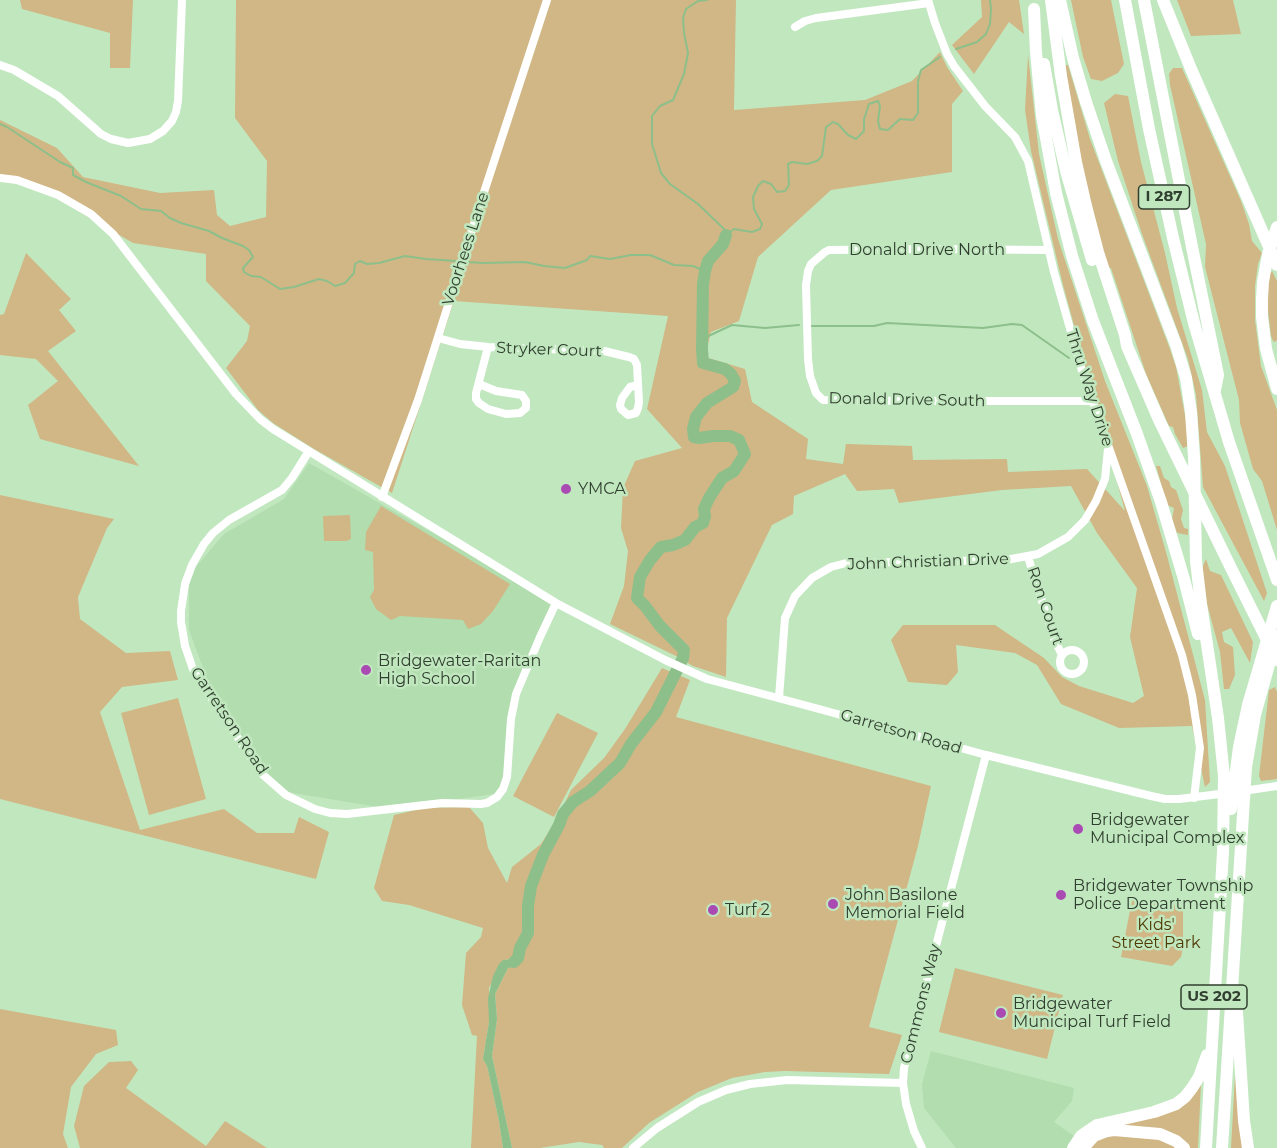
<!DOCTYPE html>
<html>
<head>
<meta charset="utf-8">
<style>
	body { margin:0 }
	canvas { display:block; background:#c1e7bf }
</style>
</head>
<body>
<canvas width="1277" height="1148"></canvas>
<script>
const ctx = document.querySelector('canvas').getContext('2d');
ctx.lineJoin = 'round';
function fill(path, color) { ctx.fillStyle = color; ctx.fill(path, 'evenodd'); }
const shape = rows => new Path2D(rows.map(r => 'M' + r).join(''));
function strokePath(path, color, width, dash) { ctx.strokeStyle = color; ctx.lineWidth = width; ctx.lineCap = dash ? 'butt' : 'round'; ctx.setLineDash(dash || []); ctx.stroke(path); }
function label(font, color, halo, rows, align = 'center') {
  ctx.font = font + ' Montserrat,sans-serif'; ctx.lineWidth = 5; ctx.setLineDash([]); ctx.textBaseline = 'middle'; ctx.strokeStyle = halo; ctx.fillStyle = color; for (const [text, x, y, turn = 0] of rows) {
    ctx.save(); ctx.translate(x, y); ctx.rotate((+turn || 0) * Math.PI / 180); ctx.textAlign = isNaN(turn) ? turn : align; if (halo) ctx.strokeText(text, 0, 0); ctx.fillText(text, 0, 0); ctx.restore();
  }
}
const built = shape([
	[309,463,556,603,512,711,501,793,390,809,281,791,219,711,189,630,189,575,224,534,284,499],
	[931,1051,1074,1088,1072,1101,1054,1122,1074,1136,1067,1148,956,1148,924,1108,922,1084]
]);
const green = shape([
	[20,0,133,0,130,68,110,68,110,33,22,9],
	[236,0,736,0,734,110,865,100,912,81,940,52,947,67,963,91,952,104,952,172,831,190,758,257,739,321,711,332,705,357,745,369,752,402,808,439,806,459,843,464,846,444,912,446,913,460,1007,459,1008,472,1087,469,1125,511,1063,285,1031,151,1025,110,1028,55,1039,154,1058,239,1105,381,1147,486,1166,552,1205,700,1210,782,1205,787,1192,726,1119,728,1061,704,1037,665,1015,653,956,645,958,672,947,685,908,682,891,640,903,625,995,625,1044,658,1062,677,1079,686,1133,703,1144,696,1130,637,1137,588,1097,533,1071,486,1002,490,899,503,894,489,857,491,845,474,794,496,793,514,772,525,727,618,726,677,693,666,676,656,610,624,624,586,628,551,621,528,623,488,635,461,682,448,647,409,668,316,454,301,392,493,314,449,273,423,258,410,226,368,247,341,250,326,206,281,206,254,133,243,32,184,0,182,0,120,57,148,83,177,160,193,214,190,217,215,230,226,266,217,267,161,235,118],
	[981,0,1019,0,1024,34,1009,22,974,74,952,45,982,17],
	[1071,0,1111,0,1124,64,1118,73,1102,81,1091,79,1083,57],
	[1177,0,1233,0,1241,34,1191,36],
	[1066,65,1068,65,1090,139,1170,349,1176,367,1186,421,1188,446,1183,448,1175,434,1173,427,1169,426,1146,374,1111,268,1108,268,1103,250,1083,170,1065,67],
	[1173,68,1182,68,1241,201,1249,224,1252,241,1262,253,1258,264,1255,286,1255,320,1261,366,1277,410,1277,530,1262,481,1253,469,1240,423,1239,400,1205,267,1206,244,1170,85,1169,74],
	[1115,94,1128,96,1141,162,1165,253,1177,308,1202,390,1207,432,1225,466,1267,593,1264,601,1203,487,1196,395,1188,359,1142,234,1118,161,1104,103],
	[26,253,71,299,59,310,76,331,48,351,139,466,40,439,28,405,58,381,36,359,0,355,0,315,4,314],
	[1272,271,1277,281,1277,340,1275,342,1273,341,1271,336,1266,295,1269,275],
	[1156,466,1160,466,1164,478,1169,481,1171,487,1176,490,1183,510,1181,519,1184,528,1188,529,1188,535,1177,533,1172,519,1174,508,1167,505],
	[0,495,114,519,107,528,78,597,80,619,126,653,170,651,178,680,122,687,100,712,140,830,224,809,257,833,294,833,299,817,329,832,316,879,0,799],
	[381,506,510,584,493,611,481,624,468,629,463,620,400,616,391,620,376,609,370,597,374,590,373,552,365,550,366,532],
	[350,515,351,539,346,541,324,541,323,516],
	[1206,559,1210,571,1221,575,1253,642,1250,663,1231,628,1222,632,1224,642,1233,647,1235,675,1229,689,1224,689,1220,652,1207,604,1202,568],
	[662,668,690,680,676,717,931,786,918,846,869,1027,902,1035,889,1074,785,1071,765,1072,732,1078,698,1092,649,1123,622,1148,604,1148,602,1145,579,1142,540,1148,512,1148,492,1056,497,1019,495,994,508,968,517,954,514,959,503,960,489,988,489,1022,483,1059,487,1066,490,1079,499,1121,503,1148,471,1148,477,1036,472,1035,462,1005,466,953,481,937,483,928,409,905,382,901,374,888,394,815,425,808,469,807,483,823,488,848,507,883,512,867,541,844,558,817,571,790,604,758,625,729],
	[1275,687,1277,692,1277,779,1261,781,1259,776,1269,690],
	[178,698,206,799,149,815,121,713],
	[557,713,598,733,554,817,513,796],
	[1132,900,1144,900,1171,906,1183,903,1183,948,1181,957,1172,966,1121,957],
	[955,968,1063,995,1047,1059,939,1032],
	[0,1009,116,1030,118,1045,96,1054,71,1087,63,1134,68,1148,0,1148],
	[1236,1057,1244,1148,1231,1148],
	[131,1061,138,1070,126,1088,206,1146,225,1121,267,1148,80,1148,74,1126,84,1086,109,1062],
	[1201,1084,1198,1148,1188,1148,1186,1146,1105,1125,1161,1115],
	[1110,1134,1160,1137,1178,1148,1087,1148,1096,1140]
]);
const water = shape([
	[520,948,521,954,519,962,513,967,508,968,495,994,497,1019,492,1056,512,1148,503,1148,499,1121,490,1079,487,1066,483,1059,489,1022,488,998,493,976,499,964,503,960,514,959]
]);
const stream = shape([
	[707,0,698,1,686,9,683,18,684,33,688,53,684,74,673,100,660,106,652,116,652,144,661,173,670,184,698,204,724,229,726,235,734,229,752,232,760,229,762,224,754,209,753,197,758,186,763,181,771,184,777,192,785,191,789,185,788,164,792,162,807,164,817,161,822,156,826,127,833,122,838,124,848,135,856,139,864,131,864,119,869,104,878,101,880,106,878,121,880,129,888,130,900,119,913,120,918,113,918,81,921,70,940,57],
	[956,49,977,42,986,34,990,24,991,9,990,0],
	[0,124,7,127,60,162,73,168,73,175,86,182,121,196,141,209,161,211,170,218,181,223,209,231,222,238,243,246,249,250,253,257,243,268,244,272,251,276,261,277,280,289,294,287,319,279,327,281,335,286,345,283,354,273,355,264,360,261,367,264,379,263,405,256,426,259,456,261],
	[467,262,484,263,525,262,544,266,565,268,587,260,590,256,610,259,631,255,650,255,674,265,693,266,705,271],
	[811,326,874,326,887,323,983,328,1012,324,1022,325,1069,358],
	[702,339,732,325,765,328,799,325]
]);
const river = shape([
	[514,962,518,958,520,948,528,933,528,906,531,886,543,855,559,825,563,814,573,802,590,791,620,763,631,744,656,712,683,658,684,650,660,626,645,606,637,598,640,577,650,560,661,547,673,545,685,540,695,527,703,523,705,516,704,509,709,498,722,478,734,471,745,454,739,440,730,436,713,436,699,438,694,437,693,429,696,417,707,403,733,387,735,381,731,374,725,369,703,363,702,349,703,284,705,271,708,261,723,244,726,235]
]);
const minor = shape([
	[928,0,935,23,947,54,954,66,985,106,1015,137,1028,161,1054,272,1082,371,1182,655,1192,695,1200,748,1194,798],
	[795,27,805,21,816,18,929,3],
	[0,65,14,70,58,96,101,134,111,139,128,143,150,139,163,131,172,121,176,112,178,101,182,0],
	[0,178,17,180,58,195,91,214,113,234,236,394,260,419,273,429,556,603,665,660,707,679,819,709,986,755,1151,796,1165,799,1179,799,1228,793],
	[1049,250,922,249,829,250,825,252,811,264,808,271,806,285,808,359,810,376,816,393,823,400,916,401,1092,401],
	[438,338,460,344,488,347,604,351,629,357,634,359,637,365,639,402,638,408,636,413,628,415,621,409,620,405,622,398,630,387,638,385],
	[479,384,496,391,522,395,526,401,526,408,520,413,506,414,488,409,479,403,476,399,476,393,488,347],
	[309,451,292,478,282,490,229,520,213,533,204,544,192,565,185,584,181,611,181,622,185,646,194,672,262,774,286,795,315,809,330,813,347,814,442,803,481,804,487,803,497,797,503,789,507,777,511,719,516,694,540,637,556,603],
	[382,497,418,400,486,186,547,0],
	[1028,557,1054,639,1062,655],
	'1060 662a12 12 0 1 1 24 0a12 12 0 1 1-24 0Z',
	[779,698,785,618,795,596,812,578,831,567,846,563,1006,560,1038,554,1068,537,1085,520,1096,501,1105,479,1108,449],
	[1243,791,1277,786],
	[633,1148,657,1128,698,1102,726,1090,750,1084,787,1080,903,1083],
	[922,1148,914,1131,906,1104,903,1083,904,1068,986,755]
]);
const highway = shape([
	[1051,0,1061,76,1076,162,1086,206,1098,252,1125,335,1127,346,1160,422,1231,568,1277,660],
	[1060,0,1073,58,1086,102,1106,161,1176,345,1186,378,1191,412,1194,457,1196,561,1201,604,1218,718,1224,776,1223,852,1206,1148],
	[1125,0,1149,129,1173,238,1194,323,1229,442,1277,580],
	[1144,0,1192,247,1218,375,1215,390],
	[1163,0,1191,69,1277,265],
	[1034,9,1036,52,1042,116,1056,193,1072,256,1093,321,1137,434,1161,502,1184,579,1198,634],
	[1044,64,1052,110,1066,171,1092,260],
	[1277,227,1268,254,1263,282,1262,299,1262,317,1266,349,1277,389],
	[1231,809,1239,747,1248,705,1277,606],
	[1237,1012,1244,1121,1248,1148],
	[1073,1148,1081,1136,1097,1125,1154,1112,1176,1104,1185,1097,1192,1088,1199,1077,1207,1055],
	[1083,1148,1094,1136,1107,1131,1114,1130,1160,1134,1176,1141,1184,1148],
	[1222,1148,1246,767,1255,715,1277,636]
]);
const markers = [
	[566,489,6,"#aa4bb4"],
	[366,670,6,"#aa4bb4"],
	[1078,829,6,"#aa4bb4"],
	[1061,895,6,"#aa4bb4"],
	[833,904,6,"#aa4bb4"],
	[713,910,6,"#aa4bb4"],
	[1001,1013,6,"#aa4bb4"]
];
const shields = [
	[1164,197,51],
	[1214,997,66]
];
const shieldNames = [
	["I 287",1164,197],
	["US 202",1214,997]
];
const streetNames = [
	["Voorhees Lane",466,249,-72],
	["Donald Drive North",927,250],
	["Stryker Court",549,350,2],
	["Thru Way Drive",1089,388,72],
	["Donald Drive South",907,400,1],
	["John Christian Drive",928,562,-2],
	["Ron Court",1045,606,71],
	["Garretson Road",229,721,56],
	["Garretson Road",901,732,16],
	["Commons Way",921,1004,-76]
];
const poiNames = [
	["YMCA",578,489],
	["Bridgewater-Raritan",378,661],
	["High School",378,679],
	["Bridgewater",1090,820],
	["Municipal Complex",1090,838],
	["Bridgewater Township",1073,886],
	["Police Department",1073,904],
	["John Basilone",845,895],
	["Memorial Field",845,913],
	["Turf 2",725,910],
	["Bridgewater",1013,1004],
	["Municipal Turf Field",1013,1022]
];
const parkNames = [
	["Kids'",1156,925],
	["Street Park",1156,943]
];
fill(built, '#b2ddaf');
fill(green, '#d0b785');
fill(water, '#8dbf8b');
strokePath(stream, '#8dbf8b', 2);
strokePath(river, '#8dbf8b', 12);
strokePath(minor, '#fff', 8);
strokePath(highway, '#fff', 12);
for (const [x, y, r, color] of markers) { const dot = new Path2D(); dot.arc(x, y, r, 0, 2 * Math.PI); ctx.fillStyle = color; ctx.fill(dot); strokePath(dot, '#c1e7bf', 2); }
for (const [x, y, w] of shields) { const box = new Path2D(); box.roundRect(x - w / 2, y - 12, w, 24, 4.5); ctx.fillStyle = '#c1e7bf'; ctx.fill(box); strokePath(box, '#303f2f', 1.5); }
label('bold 15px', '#303f2f', null, shieldNames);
label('16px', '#303f2f', '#c1e7bf', streetNames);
label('16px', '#303f2f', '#c1e7bf', poiNames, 'left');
label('16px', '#4f3903', '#c1e7bf', parkNames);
</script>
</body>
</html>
